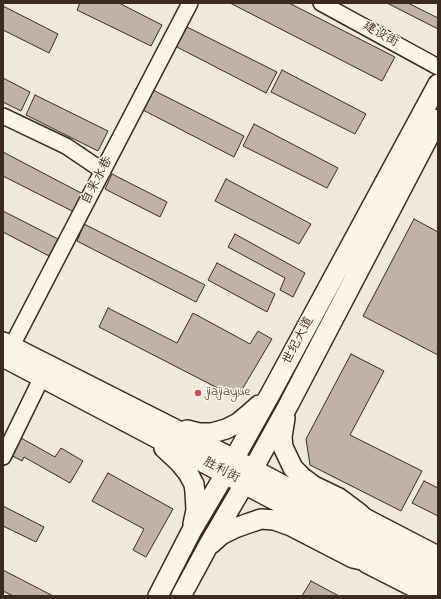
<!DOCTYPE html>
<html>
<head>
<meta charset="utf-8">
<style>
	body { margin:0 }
	#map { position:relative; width:441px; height:599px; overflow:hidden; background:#f0e9d9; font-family:"Indie Flower",sans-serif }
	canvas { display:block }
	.frame { position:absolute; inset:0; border:4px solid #3b2a1e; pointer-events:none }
</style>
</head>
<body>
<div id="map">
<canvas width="441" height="599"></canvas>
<div class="frame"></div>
</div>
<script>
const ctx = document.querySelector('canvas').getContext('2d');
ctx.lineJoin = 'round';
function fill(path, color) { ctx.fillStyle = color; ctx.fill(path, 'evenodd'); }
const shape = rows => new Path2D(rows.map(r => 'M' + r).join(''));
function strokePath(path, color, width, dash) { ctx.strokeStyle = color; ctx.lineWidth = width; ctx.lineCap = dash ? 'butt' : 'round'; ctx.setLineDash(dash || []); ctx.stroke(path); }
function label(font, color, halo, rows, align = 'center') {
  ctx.font = font + ' "Indie Flower","LXGW WenKai TC",sans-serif'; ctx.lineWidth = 3; ctx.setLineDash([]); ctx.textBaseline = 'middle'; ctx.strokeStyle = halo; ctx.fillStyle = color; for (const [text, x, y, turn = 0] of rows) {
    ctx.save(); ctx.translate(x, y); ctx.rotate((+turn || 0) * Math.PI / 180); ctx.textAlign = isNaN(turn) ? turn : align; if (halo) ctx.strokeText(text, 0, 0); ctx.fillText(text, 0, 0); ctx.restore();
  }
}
const building = shape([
	[80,3,119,3,162,25,151,46,77,10,80,3],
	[230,3,289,3,395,57,382,81,230,3],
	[387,3,408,3,438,18,438,29,387,3],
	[3,6,58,34,49,53,3,30,3,6],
	[185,26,277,72,266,93,175,46,185,26],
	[282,70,366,114,355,134,271,92,282,70],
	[3,78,30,92,21,111,3,102,3,78],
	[153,90,244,136,234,157,143,110,153,90],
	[35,95,108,131,98,151,26,115,35,95],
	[254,124,338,168,327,188,243,146,254,124],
	[3,152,83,194,74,212,3,176,3,152],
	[112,174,167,202,160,217,105,189,112,174],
	[226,179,311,224,299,244,215,201,226,179],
	[3,211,58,239,49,256,3,232,3,211],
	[414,219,438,232,438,355,363,316,414,219],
	[84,224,205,285,196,302,77,241,84,224],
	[235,234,305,273,293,297,280,290,285,278,228,247,235,234],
	[217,263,275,294,267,312,208,280,217,263],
	[108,308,177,343,193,313,250,344,258,331,272,339,237,398,99,327,108,308],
	[351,354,384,371,350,435,422,471,401,511,310,465,306,439,351,354],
	[21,438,55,457,61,448,83,461,70,483,24,457,22,461,11,455,21,438],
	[108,473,173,509,146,557,133,550,144,529,92,501,108,473],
	[424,481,438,488,438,516,412,503,424,481],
	[3,506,44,527,36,542,3,526,3,506],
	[3,570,53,596,13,596,3,591,3,570],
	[311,581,339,596,302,596,311,581]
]);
const minor = shape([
	[321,3,438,67],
	[3,116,66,146,103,171],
	[7,355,190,3],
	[3,457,42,377],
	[359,513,438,554],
	[366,565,427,596]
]);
const major = shape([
	[3,342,234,459,438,568],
	[3,357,438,586],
	[285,418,282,437,283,447,293,468,302,477,314,486,339,498,359,513,368,522],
	[187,430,199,433,212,433,226,429,238,423,250,413,259,405],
	[164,448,179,462,188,473,194,484,195,492,196,510,193,524],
	[211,544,221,535,235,528,249,523,261,519,274,520,291,526,353,558,384,565],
	[158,596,192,530,234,459,272,391,438,84],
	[181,596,208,546,253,469,289,404,438,119]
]);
const markers = [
	[198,393,4,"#d1495b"]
];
const streetNames = [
	["建设街",380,35,29],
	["自来水巷",98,181,-63],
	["世纪大道",299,341,-62],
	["胜利街",221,471,28]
];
const poiNames = [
	["jiajiayue",206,393]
];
fill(building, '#beb3a4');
strokePath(building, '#3b2a1e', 1);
strokePath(minor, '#3b2a1e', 18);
strokePath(major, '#3b2a1e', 22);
strokePath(minor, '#fcf5e5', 15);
strokePath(major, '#fcf5e5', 19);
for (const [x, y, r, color] of markers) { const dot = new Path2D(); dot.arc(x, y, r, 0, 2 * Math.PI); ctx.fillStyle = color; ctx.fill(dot); strokePath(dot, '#fcf5e5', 1.5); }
label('13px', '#3b2a1e', '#fcf5e5', streetNames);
label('13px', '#3b2a1e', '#fcf5e5', poiNames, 'left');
</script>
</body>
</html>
